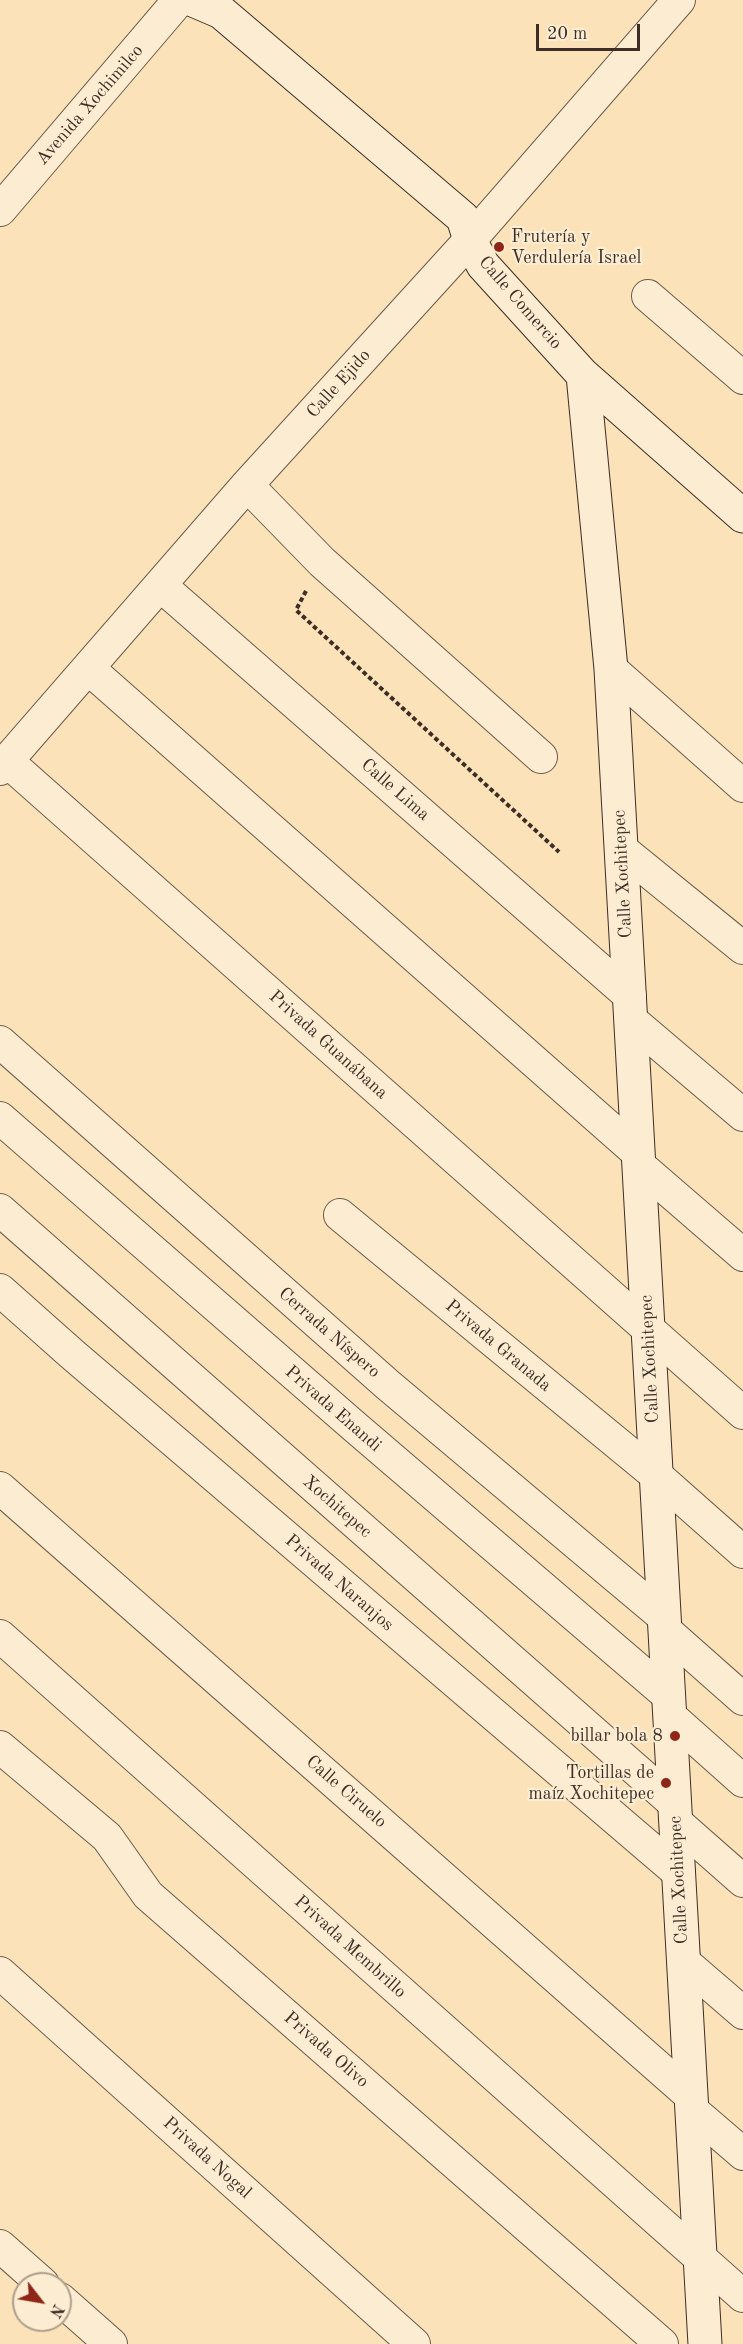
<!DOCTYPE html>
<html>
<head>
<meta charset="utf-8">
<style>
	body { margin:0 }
	#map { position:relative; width:743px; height:2344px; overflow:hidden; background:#fbe2b8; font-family:"Old Standard TT",serif }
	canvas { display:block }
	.north { position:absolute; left:12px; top:2272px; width:60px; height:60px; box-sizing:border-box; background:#fcecd1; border:2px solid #afa08d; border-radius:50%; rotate:121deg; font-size:16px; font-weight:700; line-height:24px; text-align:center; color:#3c2d27 }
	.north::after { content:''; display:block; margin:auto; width:21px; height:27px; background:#8f2418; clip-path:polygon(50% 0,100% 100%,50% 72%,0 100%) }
	.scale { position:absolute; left:536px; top:24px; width:104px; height:27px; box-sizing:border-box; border:3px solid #3c2d27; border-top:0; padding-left:8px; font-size:18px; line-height:21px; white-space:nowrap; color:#3c2d27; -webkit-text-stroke:4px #fcecd1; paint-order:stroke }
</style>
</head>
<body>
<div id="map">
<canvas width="743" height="2344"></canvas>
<div class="north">N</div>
<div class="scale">20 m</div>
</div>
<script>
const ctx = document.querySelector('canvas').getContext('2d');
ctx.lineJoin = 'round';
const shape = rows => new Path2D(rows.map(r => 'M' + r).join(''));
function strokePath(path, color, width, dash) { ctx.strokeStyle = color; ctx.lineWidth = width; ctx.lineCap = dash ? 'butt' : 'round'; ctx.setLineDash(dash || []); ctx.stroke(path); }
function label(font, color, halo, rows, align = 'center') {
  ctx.font = font + ' "Old Standard TT",serif'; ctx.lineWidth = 4.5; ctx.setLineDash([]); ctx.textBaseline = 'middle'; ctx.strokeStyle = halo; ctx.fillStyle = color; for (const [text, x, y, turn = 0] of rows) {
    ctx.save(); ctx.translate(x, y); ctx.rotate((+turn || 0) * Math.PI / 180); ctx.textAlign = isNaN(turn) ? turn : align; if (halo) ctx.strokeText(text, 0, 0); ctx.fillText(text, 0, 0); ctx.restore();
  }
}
const path = shape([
	[306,591,296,610,559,852]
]);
const street = shape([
	[0,210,179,0],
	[648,296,743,378],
	[247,485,322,562,541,757],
	[160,585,630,996],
	[88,668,638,1153],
	[611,669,743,786],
	[7,761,743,1413],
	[0,769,247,485,470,240,679,0],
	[621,849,743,948],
	[631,1020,743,1115],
	[0,1042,388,1385,664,1617],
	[0,1118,355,1427,669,1696],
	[639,1165,743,1255],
	[0,1210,675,1804],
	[340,1215,657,1476,743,1552],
	[0,1290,72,1354,679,1873],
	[0,1488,691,2096],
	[665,1630,743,1699],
	[0,1636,743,2296],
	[670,1716,743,1781],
	[0,1747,107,1837,148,1895,662,2344],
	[676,1822,743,1881],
	[684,1962,743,2013],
	[0,1973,414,2344],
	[692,2110,743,2154],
	[0,2246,43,2284],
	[60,2299,111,2344]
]);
const secondary = shape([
	[193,0,221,12,463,218,470,240,483,265,583,375,743,516],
	[583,375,611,669,705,2344]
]);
const markers = [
	[499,247,6,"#8f2418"],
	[675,1736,6,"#8f2418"],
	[666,1783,6,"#8f2418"]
];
const streetNames = [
	["Avenida Xochimilco",90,105,-49],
	["Calle Comercio",520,303,49],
	["Calle Ejido",339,384,-48],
	["Calle Lima",395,790,41],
	["Calle Xochitepec",623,874,-93],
	["Privada Guanábana",328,1045,42],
	["Cerrada Níspero",329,1333,41],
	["Privada Granada",498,1346,40],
	["Calle Xochitepec",650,1359,-93],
	["Privada Enandi",333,1409,41],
	["Xochitepec",337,1507,41],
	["Privada Naranjos",339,1583,41],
	["Calle Ciruelo",346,1792,41],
	["Calle Xochitepec",679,1880,-93],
	["Privada Membrillo",350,1947,42],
	["Privada Olivo",326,2050,41],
	["Privada Nogal",207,2158,42]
];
const poiNames = [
	["Frutería y",511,237,"left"],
	["Verdulería Israel",511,258,"left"],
	["billar bola 8",663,1736],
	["Tortillas de",654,1773],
	["maíz Xochitepec",654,1794]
];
strokePath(street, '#6c5a4b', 34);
strokePath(secondary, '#3c2d27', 35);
strokePath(path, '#3c2d27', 4, [4.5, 3]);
strokePath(street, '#fcecd1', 32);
strokePath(secondary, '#fcecd1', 33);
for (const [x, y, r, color] of markers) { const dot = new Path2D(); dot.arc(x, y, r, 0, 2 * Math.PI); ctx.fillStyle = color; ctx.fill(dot); strokePath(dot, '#fcecd1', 2); }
label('18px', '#3c2d27', '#fcecd1', streetNames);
label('18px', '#3c2d27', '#fcecd1', poiNames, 'right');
</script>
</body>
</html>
